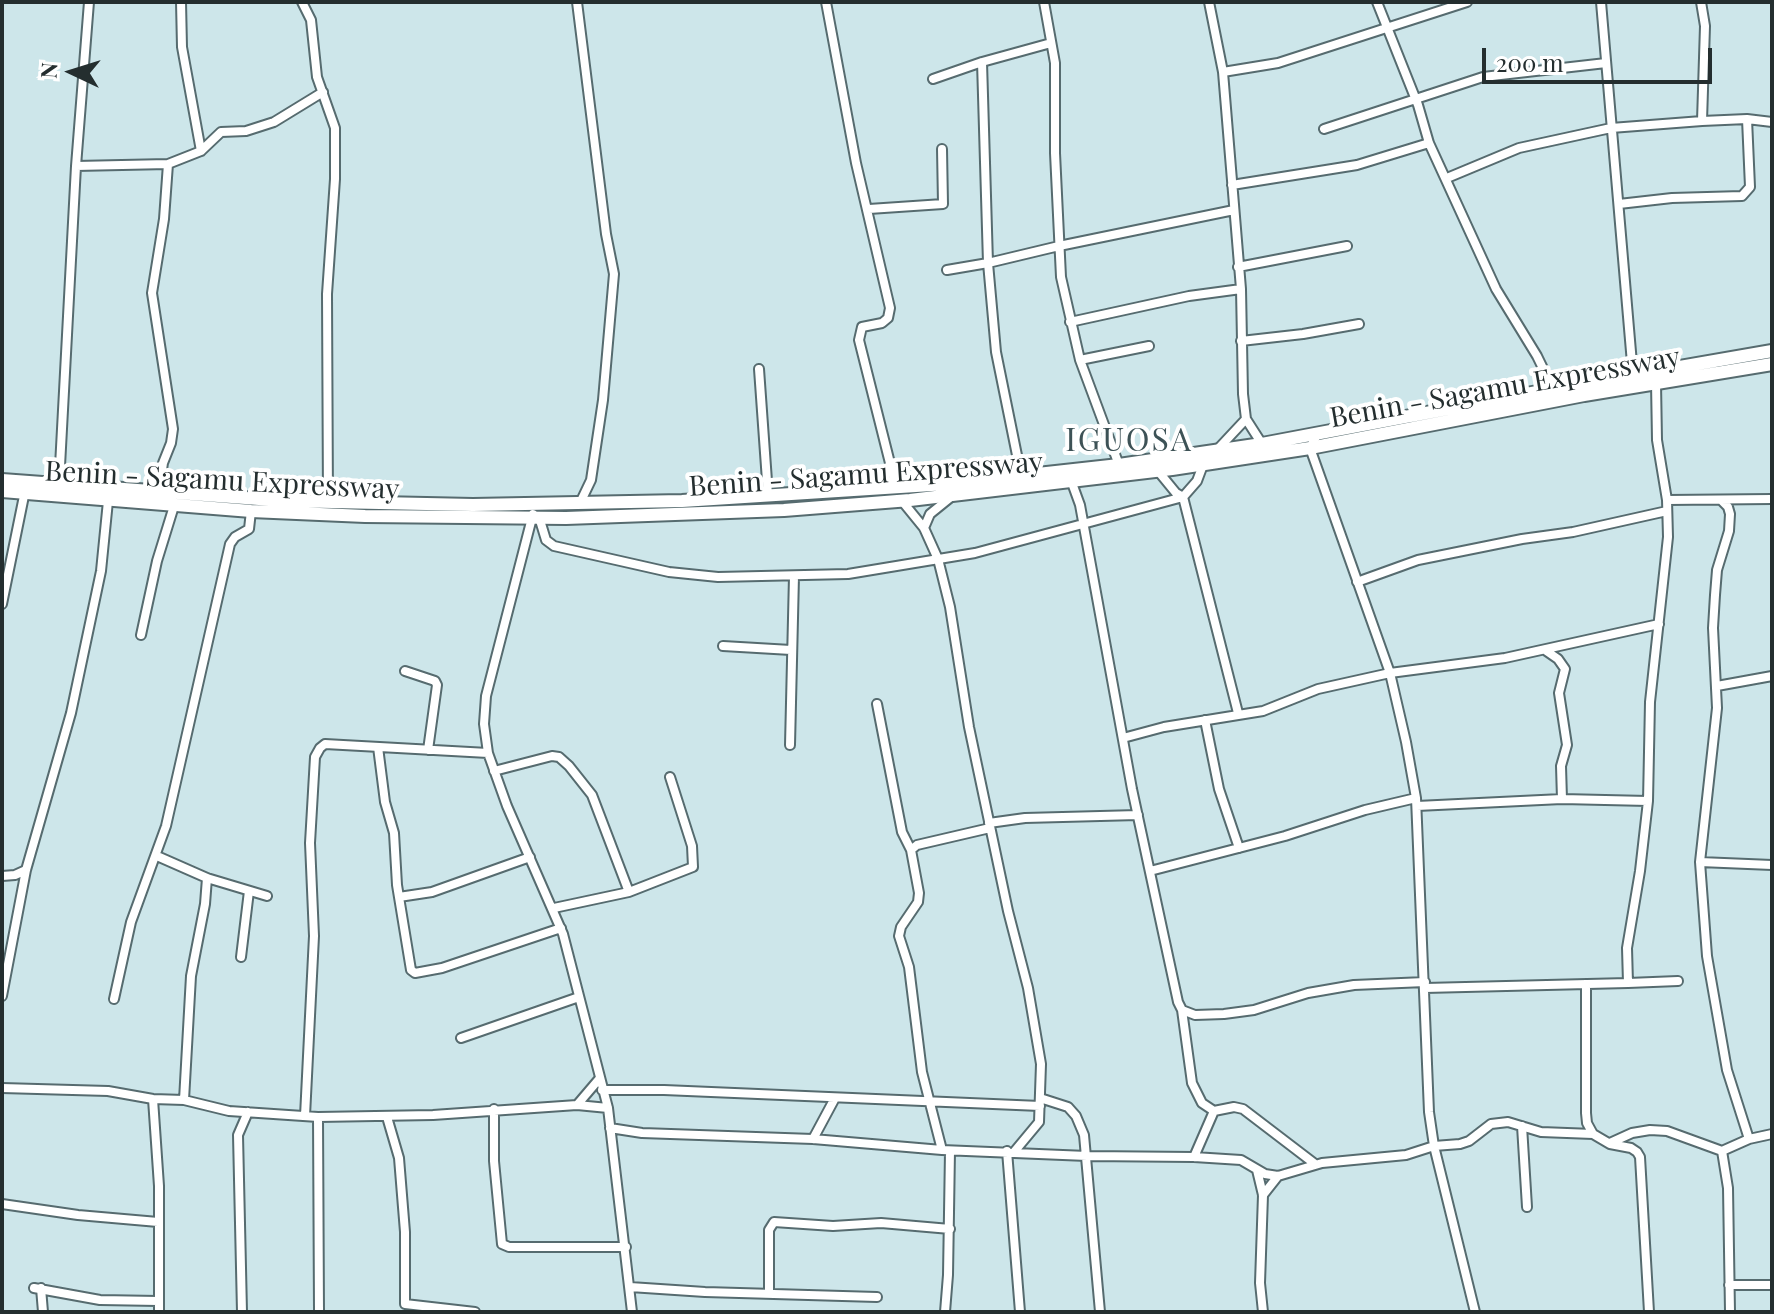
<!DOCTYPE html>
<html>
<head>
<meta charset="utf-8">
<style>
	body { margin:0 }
	#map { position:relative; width:1774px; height:1314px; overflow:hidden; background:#cde6ea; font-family:"Playfair Display",serif }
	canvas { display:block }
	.frame { position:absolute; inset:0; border:4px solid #242e2f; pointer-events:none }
	.north { position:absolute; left:32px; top:32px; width:80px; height:80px; -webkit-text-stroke:6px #fff; paint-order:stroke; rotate:274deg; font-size:22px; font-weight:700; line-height:32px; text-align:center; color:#242e2f }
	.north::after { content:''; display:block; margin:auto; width:28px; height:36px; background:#242e2f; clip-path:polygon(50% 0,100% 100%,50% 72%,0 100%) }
	.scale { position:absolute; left:1482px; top:48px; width:230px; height:36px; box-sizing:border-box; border:4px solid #242e2f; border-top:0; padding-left:10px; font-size:24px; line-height:28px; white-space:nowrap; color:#242e2f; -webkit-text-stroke:6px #fff; paint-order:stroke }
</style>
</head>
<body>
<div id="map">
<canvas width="1774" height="1314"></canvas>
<div class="frame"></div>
<div class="north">N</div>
<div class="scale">200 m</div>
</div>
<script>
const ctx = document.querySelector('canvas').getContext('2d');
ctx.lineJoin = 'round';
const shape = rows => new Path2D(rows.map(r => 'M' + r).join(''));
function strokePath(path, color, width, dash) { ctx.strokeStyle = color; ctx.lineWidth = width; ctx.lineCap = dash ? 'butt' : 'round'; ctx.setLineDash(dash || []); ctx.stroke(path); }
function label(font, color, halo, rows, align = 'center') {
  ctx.font = font + ' "Playfair Display",serif'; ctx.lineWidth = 8; ctx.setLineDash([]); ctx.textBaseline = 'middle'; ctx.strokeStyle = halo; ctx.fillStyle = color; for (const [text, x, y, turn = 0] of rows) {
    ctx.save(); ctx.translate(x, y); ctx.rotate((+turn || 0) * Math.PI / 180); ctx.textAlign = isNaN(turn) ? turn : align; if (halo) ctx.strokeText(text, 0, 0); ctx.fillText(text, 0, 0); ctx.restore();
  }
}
const minor = shape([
	[181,2,182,47,201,151],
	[302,2,311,20,317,77,335,128,335,179,327,294,328,502],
	[577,2,606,234,614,274,603,400,591,480,580,503],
	[826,2,856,163,890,308,888,318,882,323,862,327,859,340,896,487],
	[1044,2,1055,63,1055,153,1061,277,1080,360,1119,465],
	[1209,2,1223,72,1241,289,1243,394,1246,419,1262,444],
	[1377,2,1418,105,1429,143,1496,289,1537,356,1553,389],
	[1601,2,1633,375],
	[1701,2,1705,26,1702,121],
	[982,62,988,263,1059,246,1234,210],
	[1223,72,1278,63,1467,2],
	[933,79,982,62,1051,43],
	[1324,129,1483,77,1606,63],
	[76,166,168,164,201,151,221,132,246,131,274,122,323,92],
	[1447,178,1519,148,1611,128,1702,121,1747,119,1772,122],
	[1232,185,1357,165,1429,143],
	[1619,204,1672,198,1742,196,1750,187,1747,119],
	[869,209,943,204,942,149],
	[1238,267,1347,246],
	[947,270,988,263,996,352,1021,475],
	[1070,322,1189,296,1241,289],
	[1241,341,1303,334,1359,324],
	[1080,360,1149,346],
	[759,369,768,495],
	[1217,450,1246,419],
	[1158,471,1176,493,1183,497,1238,713],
	[1072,483,1080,505,1132,789,1178,1002,1182,1010,1195,1015,1224,1014,1254,1010,1308,993,1354,985,1425,982],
	[59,485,76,166,89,2],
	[159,491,163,463,171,443,173,429,152,293,164,219,168,164],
	[1667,500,1772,499],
	[1721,500,1728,507,1730,514,1729,531,1717,570,1715,595,1713,628,1717,708,1700,862,1707,956,1727,1070,1749,1139],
	[902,501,924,528,938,559,950,607,969,727,1008,911,1028,988,1041,1064,1039,1122,1014,1152],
	[533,514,486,696,484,724,488,753,507,806,563,934,608,1108,632,1312],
	[539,517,546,540,554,546,669,572,718,577,848,574,975,553,1183,497,1197,481,1203,465],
	[924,528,930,514,951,497],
	[1357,582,1418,560,1522,539,1573,532,1667,511],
	[2,604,25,491],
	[141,635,157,561,174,506],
	[723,646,791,650],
	[1545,650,1558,659,1565,669,1559,693,1567,745,1561,766,1562,799],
	[405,671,435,681,437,685,428,750],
	[1717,686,1772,676],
	[877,704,902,832,911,850],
	[1205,720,1219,789,1239,848],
	[1123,738,1164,727,1263,711,1318,689,1390,673,1505,658,1659,624],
	[790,745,794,576],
	[378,747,385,802,394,833,397,885,411,970,415,973,442,968,561,928],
	[494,771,552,756,559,757,569,766,592,795,629,892],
	[1417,806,1562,799,1648,801],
	[989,823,1025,818,1138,815],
	[157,856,207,878,267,896],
	[1700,862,1772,865],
	[1150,871,1285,836,1365,810,1416,798],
	[2,876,15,875,26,870],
	[399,897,432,892,530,857],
	[554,908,629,892,693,867,692,846,670,777],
	[241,957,249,891],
	[1628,983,1678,981],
	[1586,984,1586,1113,1587,1123,1593,1134],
	[1425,988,1628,983,1627,948,1640,871,1648,801,1650,702,1668,537,1667,500,1657,440,1656,383],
	[2,996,26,870,71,713,101,571,108,501],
	[114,999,131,922,166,826,230,544,235,537,249,529,251,511],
	[1182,1010,1192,1083,1202,1103,1214,1111,1234,1107,1243,1109,1315,1164],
	[461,1038,579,997],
	[2,1088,108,1091,153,1099,184,1100,229,1111,318,1117,433,1115,577,1105,608,1108],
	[602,1090,664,1090,1040,1106],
	[1040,1098,1068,1107,1076,1116,1084,1135,1100,1312],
	[153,1099,159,1186,159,1312],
	[184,1100,191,976,205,904,207,878],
	[577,1105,600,1078],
	[494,1109,494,1161,502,1244,509,1247,626,1247],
	[305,1116,314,936,310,843,315,757,320,748,325,744,488,753],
	[318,1117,319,1312],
	[387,1117,399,1158,405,1232,405,1304,475,1312],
	[1522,1126,1527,1207],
	[610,1128,642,1133,813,1139,942,1150,1087,1156,1194,1157,1241,1160,1265,1174,1278,1176,1322,1163,1406,1155,1434,1146,1429,1112,1416,798,1406,742,1390,673,1310,448,1318,433],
	[813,1139,835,1098],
	[1610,1143,1632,1133,1650,1130,1667,1131,1722,1151,1749,1139,1772,1134],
	[942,1150,922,1072,909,967,899,936,901,927,918,902,919,893,911,850,917,845,990,828],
	[1007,1151,1020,1312],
	[1722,1151,1728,1188,1730,1312],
	[1194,1157,1214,1111],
	[1257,1170,1263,1195,1260,1283,1263,1312],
	[1263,1195,1278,1176],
	[2,1204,78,1215,158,1222],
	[1729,1285,1772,1285],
	[630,1287,705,1292,877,1297],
	[34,1288,100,1300,158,1301],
	[41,1288,43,1312],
	[769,1293,769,1230,774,1222,833,1226,881,1223,950,1229],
	[242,1312,238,1135,248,1112],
	[945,1312,948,1275,950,1151],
	[1475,1312,1434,1146,1460,1144,1469,1141,1491,1124,1508,1122,1541,1132,1593,1134,1610,1144,1631,1148,1637,1152,1640,1157,1649,1312]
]);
const highway = shape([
	[2,480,286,501,473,505,682,501,947,484,1119,465,1262,444,1553,389,1772,351],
	[2,491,251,511,365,516,566,518,784,510,910,500,1172,469,1310,448,1584,395,1772,364]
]);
const streetNames = [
	["Benin - Sagamu Expressway",1505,388,-10],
	["Benin - Sagamu Expressway",866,475,-4],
	["Benin - Sagamu Expressway",222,481,3]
];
const quarterNames = [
	["IGUOSA",1129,441]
];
strokePath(minor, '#566b6f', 12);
strokePath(highway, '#566b6f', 16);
strokePath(minor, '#fff', 8);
strokePath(highway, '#fff', 12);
label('28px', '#242e2f', '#fff', streetNames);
ctx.letterSpacing = '2px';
label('32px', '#3d5256', '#fff', quarterNames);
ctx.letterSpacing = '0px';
</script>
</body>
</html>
